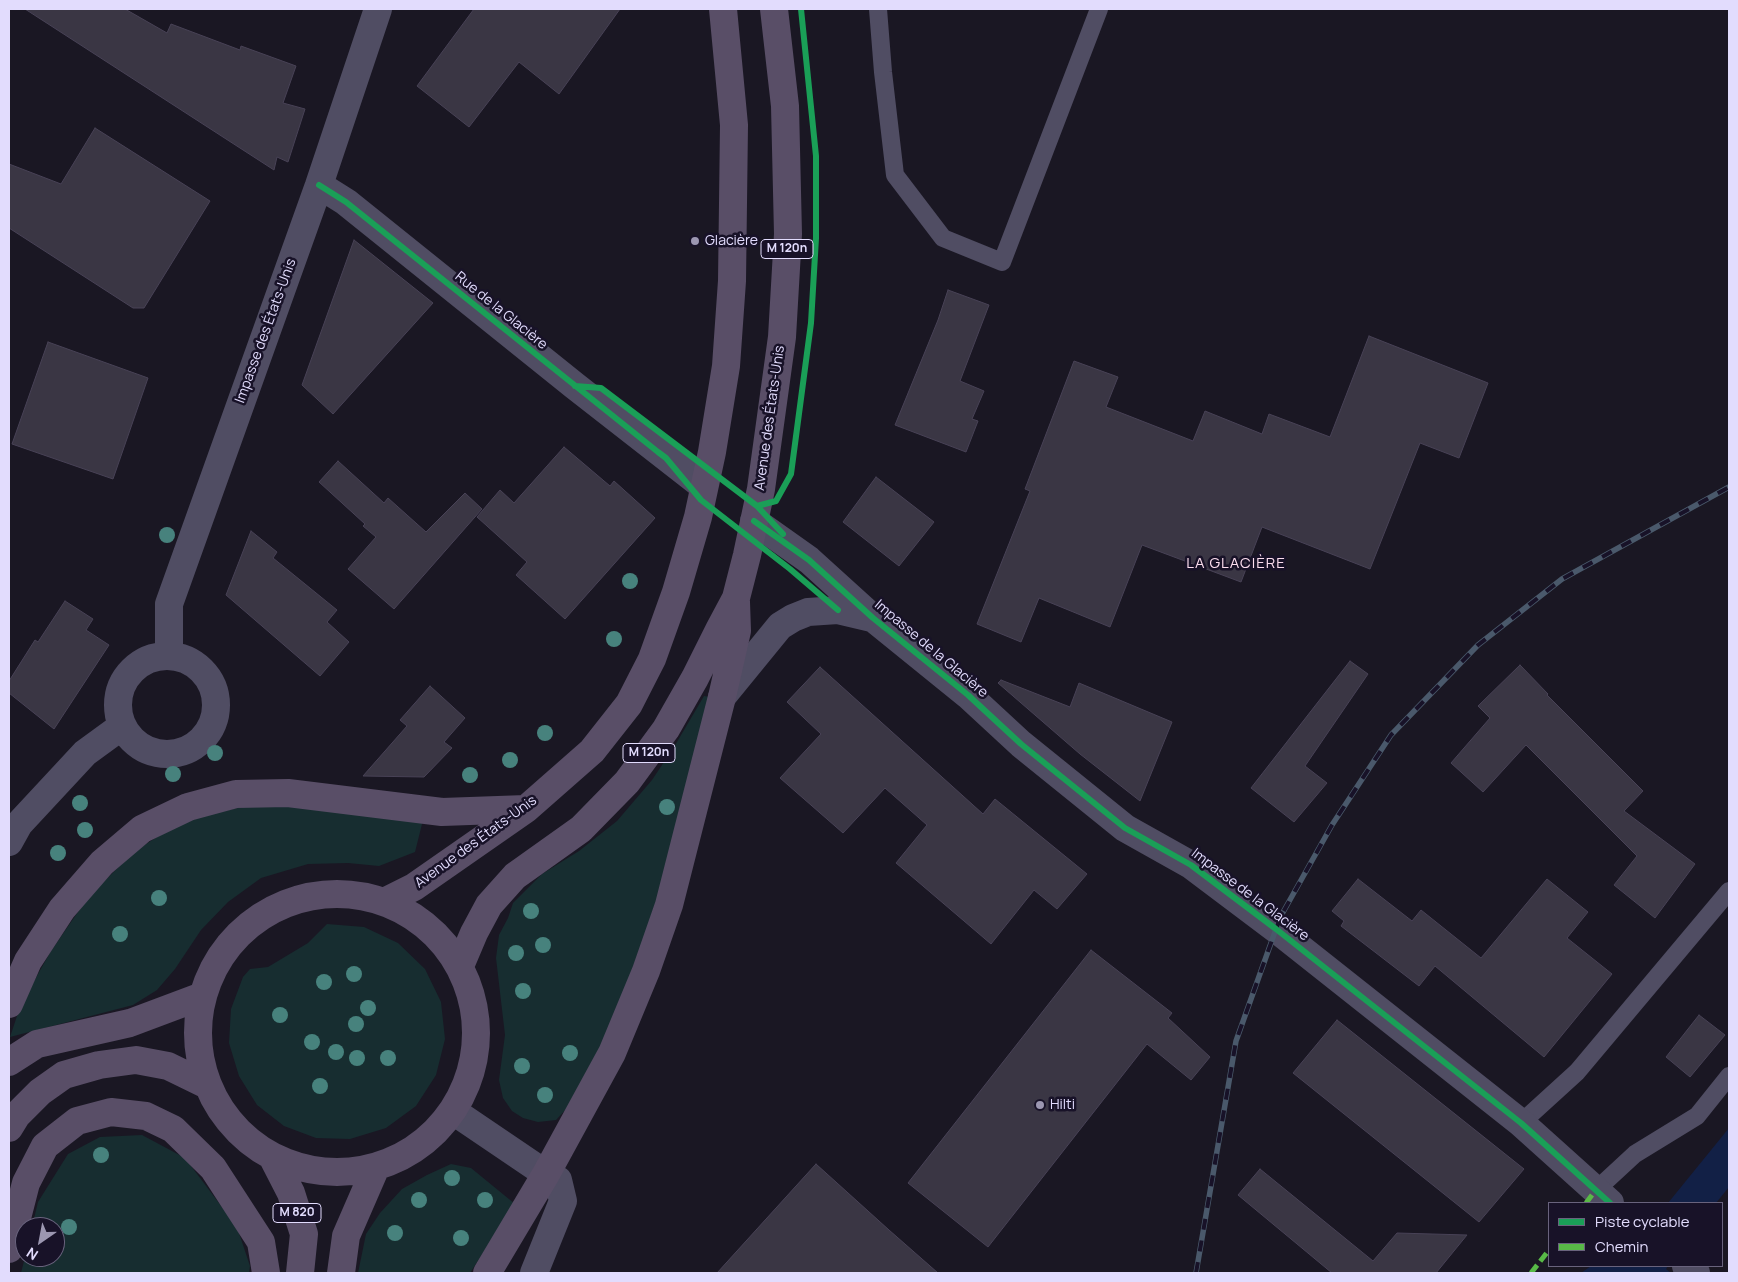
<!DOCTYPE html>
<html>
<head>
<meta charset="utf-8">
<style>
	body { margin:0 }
	#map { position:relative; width:1738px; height:1282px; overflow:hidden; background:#1a1723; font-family:Manrope,sans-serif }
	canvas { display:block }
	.frame { position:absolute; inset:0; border:10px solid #e2dcfd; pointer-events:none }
	.legend { position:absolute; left:1548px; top:1202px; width:175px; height:65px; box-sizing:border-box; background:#181228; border:1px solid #69637d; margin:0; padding:6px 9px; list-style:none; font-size:15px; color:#e2dcfd }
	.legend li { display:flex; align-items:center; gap:10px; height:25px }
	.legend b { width:25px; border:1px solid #69637d }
	.north { position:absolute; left:15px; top:1217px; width:50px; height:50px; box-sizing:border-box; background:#181228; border:1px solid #69637d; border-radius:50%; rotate:213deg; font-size:14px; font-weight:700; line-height:20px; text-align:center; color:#e2dcfd }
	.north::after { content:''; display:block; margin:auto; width:18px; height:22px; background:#9c97b1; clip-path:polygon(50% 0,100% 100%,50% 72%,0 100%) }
</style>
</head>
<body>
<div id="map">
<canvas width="1738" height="1282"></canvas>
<div class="frame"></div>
<ul class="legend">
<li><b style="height:6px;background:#1a9f57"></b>Piste cyclable</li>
<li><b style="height:6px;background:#58b947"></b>Chemin</li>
</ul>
<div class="north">N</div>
</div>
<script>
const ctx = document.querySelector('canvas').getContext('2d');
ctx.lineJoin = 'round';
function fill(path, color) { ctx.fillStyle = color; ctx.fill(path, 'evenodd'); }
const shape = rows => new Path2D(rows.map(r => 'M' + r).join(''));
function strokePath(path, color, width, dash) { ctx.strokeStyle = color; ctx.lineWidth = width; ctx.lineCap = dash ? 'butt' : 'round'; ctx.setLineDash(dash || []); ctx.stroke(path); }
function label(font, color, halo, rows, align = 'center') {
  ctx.font = font + ' Manrope,sans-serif'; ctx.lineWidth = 5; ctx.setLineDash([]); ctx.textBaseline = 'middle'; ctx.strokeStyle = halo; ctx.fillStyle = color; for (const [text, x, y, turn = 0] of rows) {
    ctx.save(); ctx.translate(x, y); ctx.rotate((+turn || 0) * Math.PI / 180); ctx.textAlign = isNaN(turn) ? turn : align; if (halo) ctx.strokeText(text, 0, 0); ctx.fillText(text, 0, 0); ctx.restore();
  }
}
const green = shape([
	[704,696,710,697,646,941,607,1034,570,1105,556,1120,538,1122,523,1118,512,1111,503,1098,499,1080,505,1035,496,958,499,935,508,918,513,903,542,874,579,851,617,821,652,780,674,747],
	[283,805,423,820,415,852,379,866,348,863,308,864,261,878,228,902,201,930,175,969,157,990,133,1005,10,1037,21,1004,51,951,89,896,135,851,168,830,202,816,242,807],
	[327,924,364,927,398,943,425,969,441,1002,445,1039,436,1075,416,1106,386,1128,350,1139,316,1138,284,1126,257,1105,239,1076,229,1043,231,1009,243,977,250,969,268,967,308,943],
	[142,1135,185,1158,237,1227,250,1266,249,1273,21,1273,25,1257,55,1257,55,1227,32,1227,38,1202,68,1154,100,1137],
	[451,1164,471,1168,515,1204,470,1273,358,1273,366,1234,380,1213,402,1189,427,1175]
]);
const water = shape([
	[1729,1128,1729,1187,1716,1203,1668,1203],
	[1591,1266,1668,1266,1666,1269,1671,1273,1581,1273]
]);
const building = shape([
	[25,9,125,9,167,33,171,24,240,50,241,46,296,66,283,103,305,109,288,162,277,157,274,170,25,9],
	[474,9,620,9,559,94,519,62,469,127,417,86,474,9],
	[95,128,210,201,144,308,133,308,9,228,9,164,61,184,95,128],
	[354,240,433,303,333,414,302,385,354,240],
	[948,290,989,305,960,381,984,391,972,419,978,421,966,452,895,425,938,320,948,290],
	[1369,336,1488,383,1459,458,1420,443,1370,569,1262,527,1241,582,1142,545,1110,627,1039,598,1021,642,977,624,1030,491,1025,489,1074,361,1118,377,1106,407,1193,441,1205,411,1262,434,1269,414,1330,437,1369,336],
	[48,342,148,378,113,479,12,444,48,342],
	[564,447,610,486,614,481,655,518,565,619,516,575,527,562,477,517,500,490,514,503,564,447],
	[338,461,384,503,388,498,426,532,465,493,482,509,394,609,348,569,376,537,363,526,365,524,319,482,338,461],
	[876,477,934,522,899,566,843,522,876,477],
	[251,531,277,552,273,558,337,610,327,622,349,642,320,676,226,595,251,531],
	[65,601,93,619,86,630,109,645,54,729,9,693,9,681,35,640,38,642,65,601],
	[1350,661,1368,674,1305,766,1327,783,1294,822,1251,788,1350,661],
	[1520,665,1548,694,1547,695,1643,791,1624,811,1695,864,1655,918,1614,885,1637,856,1526,745,1483,792,1451,763,1490,718,1478,706,1520,665],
	[820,667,983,814,995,799,1087,874,1057,909,1034,890,991,944,896,863,927,825,885,788,843,833,780,778,821,734,787,702,820,667],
	[1001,680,1070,707,1079,683,1172,722,1140,801,1080,754,998,683,1001,680],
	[430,686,465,718,444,742,452,748,424,777,363,776,407,726,400,720,430,686],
	[1358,879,1412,921,1421,910,1481,958,1547,879,1588,912,1567,938,1612,974,1544,1057,1435,966,1419,986,1341,926,1344,921,1332,911,1358,879],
	[1091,950,1172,1013,1168,1018,1210,1057,1191,1080,1147,1044,988,1247,908,1183,1091,950],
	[1699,1015,1725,1035,1690,1077,1666,1057,1699,1015],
	[1337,1020,1524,1169,1479,1222,1293,1073,1337,1020],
	[816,1164,889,1230,938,1273,717,1273,816,1164],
	[1260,1169,1373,1261,1397,1233,1467,1235,1436,1273,1332,1273,1238,1195,1260,1169]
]);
const lane = shape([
	[878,9,883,72,895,175,943,238,1002,262,1099,9],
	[1521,1123,1577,1072,1729,891],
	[1595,1191,1635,1154,1697,1116,1729,1076]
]);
const street = shape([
	[319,185,346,202,575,386,703,486],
	[754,521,809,560,873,618,968,695,1021,744,1125,828,1191,865,1276,929,1521,1123,1610,1203],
	[169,655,169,604,319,185,378,9],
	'118 705a49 49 0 1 1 98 0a49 49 0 1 1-98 0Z',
	[722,697,780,626,793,618,808,612,838,610,872,618],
	[9,842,19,824,85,753,122,726],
	[453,1111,546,1174,558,1180,563,1201,534,1273],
	[1686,1266,1696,1273]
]);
const primary = shape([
	'198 1033a139 139 0 1 1 278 0a139 139 0 1 1-278 0Z',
	[386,901,414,887,526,809,592,751,629,704,652,659,676,592,698,517,712,452,726,366,732,281,734,125,723,9],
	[460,966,474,933,489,905,515,876,581,829,627,782,666,729,695,678,720,628,736,598,747,555,761,489,782,337,788,234,785,106,774,9],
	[9,1004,28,961,62,909,102,863,142,829,188,807,236,794,288,793,442,812,526,809],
	[9,1062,37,1044,130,1023,202,996],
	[9,1128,17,1115,40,1092,64,1075,99,1065,136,1060,168,1066,207,1085],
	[272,1156,291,1193,304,1234,300,1273],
	[9,1249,26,1183,45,1146,77,1121,111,1112,146,1116,173,1129,213,1168,261,1242,266,1273],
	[341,1273,346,1236,376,1167],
	[487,1273,546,1174,612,1053,646,971,669,905,722,697,737,631,736,602]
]);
const rail = shape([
	[1196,1273,1236,1041,1276,929,1282,914,1332,825,1391,735,1478,645,1562,579,1729,487]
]);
const quiet = shape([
	[1586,1203,1595,1191],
	[1531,1273,1549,1250]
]);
const cycleway = shape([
	[319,185,346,202,658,452,666,458,701,500,790,569,838,610],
	[575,386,601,388,757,506,783,534],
	[757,506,776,501,791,474,811,323,816,238,816,156,801,9],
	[754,521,809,560,873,618,968,695,1021,744,1125,828,1191,865,1276,929,1521,1123,1610,1203]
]);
const trees = [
	[167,535],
	[630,581],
	[614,639],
	[545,733],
	[215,753],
	[510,760],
	[173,774],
	[470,775],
	[80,803],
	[667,807],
	[85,830],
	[58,853],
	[159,898],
	[531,911],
	[120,934],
	[543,945],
	[516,953],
	[354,974],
	[324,982],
	[523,991],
	[368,1008],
	[280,1015],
	[356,1024],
	[312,1042],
	[336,1052],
	[570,1053],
	[357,1058],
	[388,1058],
	[522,1066],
	[320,1086],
	[545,1095],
	[101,1155],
	[452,1178],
	[419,1200],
	[485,1200],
	[69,1227],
	[395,1233],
	[461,1238]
];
const markers = [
	[695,241,5,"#9c97b1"],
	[1040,1105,5,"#9c97b1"]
];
const shields = [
	[787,249,52],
	[649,753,52],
	[297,1213,48]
];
const shieldNames = [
	["M 120n",787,249],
	["M 120n",649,753],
	["M 820",297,1213]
];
const poiNames = [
	["Glacière",705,241],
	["Hilti",1050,1105]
];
const streetNames = [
	["Rue de la Glacière",501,311,39],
	["Impasse des États-Unis",266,331,-70],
	["Avenue des États-Unis",770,418,-82],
	["Impasse de la Glacière",931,649,40],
	["Avenue des États-Unis",476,842,-36],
	["Impasse de la Glacière",1250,895,37]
];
const neighbourhoodNames = [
	["LA GLACIÈRE",1236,564]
];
fill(green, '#172d30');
fill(water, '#122046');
fill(building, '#3a3644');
strokePath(building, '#484256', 1);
strokePath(lane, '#504d63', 18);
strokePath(street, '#504d63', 28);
strokePath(primary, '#594e67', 28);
strokePath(rail, '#4a596b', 5.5);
strokePath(rail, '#181228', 4, [11]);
strokePath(quiet, '#58b947', 5, [10, 5]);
strokePath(cycleway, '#1a9f57', 6);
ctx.fillStyle = '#47827d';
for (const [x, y] of trees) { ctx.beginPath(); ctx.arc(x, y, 8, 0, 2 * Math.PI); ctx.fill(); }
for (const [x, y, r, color] of markers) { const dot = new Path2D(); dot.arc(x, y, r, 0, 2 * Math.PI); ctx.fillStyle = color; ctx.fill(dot); strokePath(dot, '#181228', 2); }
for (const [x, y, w] of shields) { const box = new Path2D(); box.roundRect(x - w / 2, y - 9.5, w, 19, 4); ctx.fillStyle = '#181228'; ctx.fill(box); strokePath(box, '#e2dcfd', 1); }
label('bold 12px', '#e2dcfd', null, shieldNames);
label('14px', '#e2dcfd', '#181228', poiNames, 'left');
label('14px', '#e2dcfd', '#181228', streetNames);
ctx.letterSpacing = '1px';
label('15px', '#fddeef', '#181228', neighbourhoodNames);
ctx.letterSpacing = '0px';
</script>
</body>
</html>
